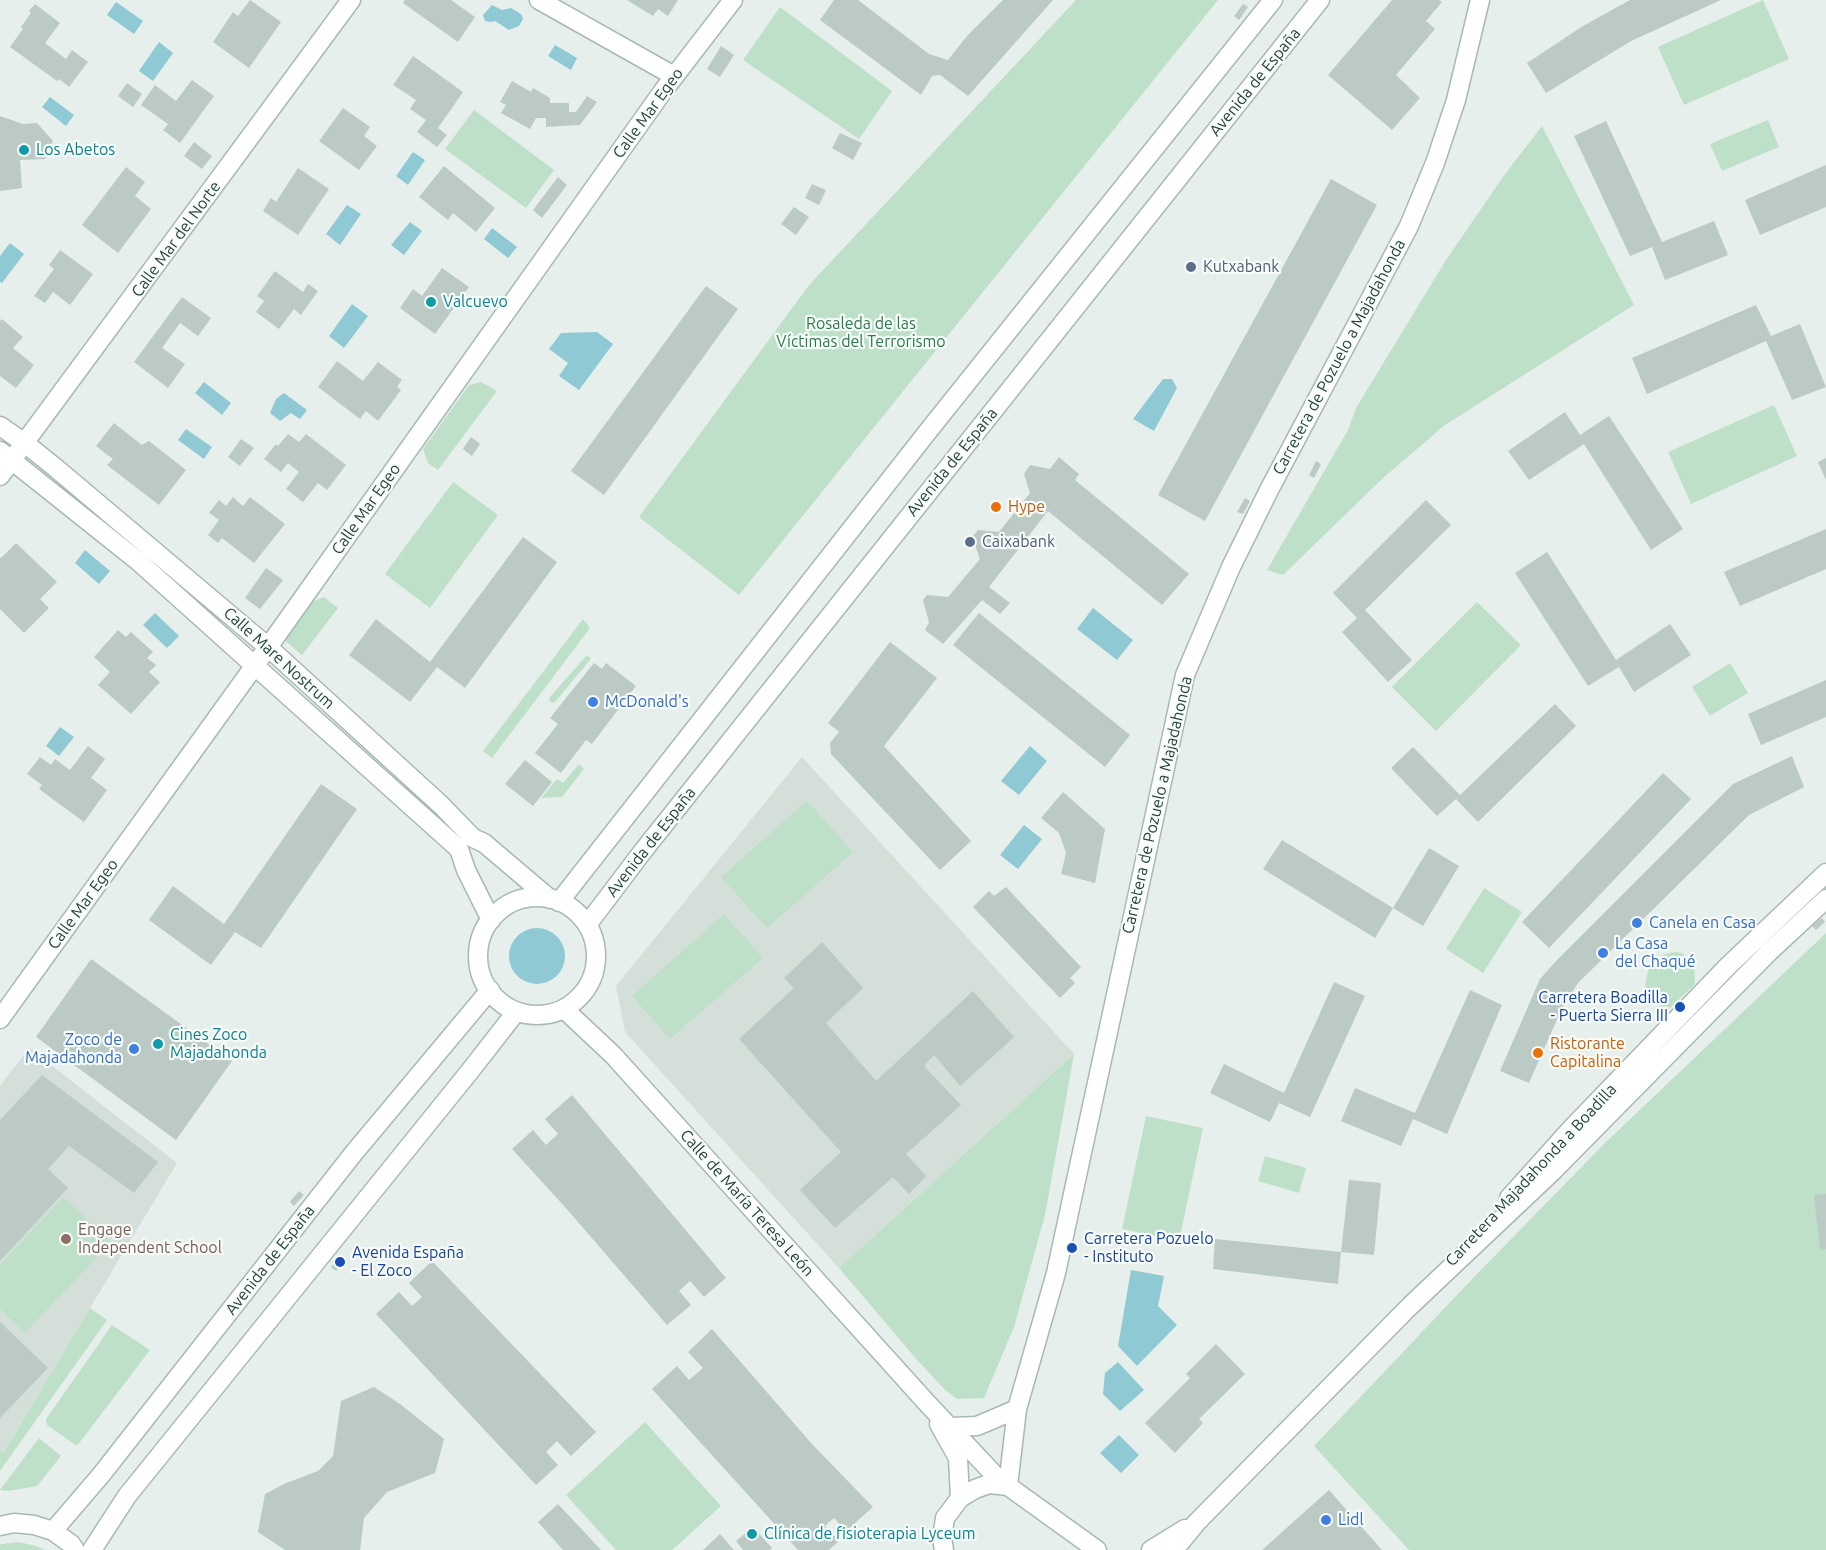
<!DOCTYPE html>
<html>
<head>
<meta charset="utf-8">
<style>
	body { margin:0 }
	canvas { display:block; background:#e6efeb }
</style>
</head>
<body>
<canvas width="1826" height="1550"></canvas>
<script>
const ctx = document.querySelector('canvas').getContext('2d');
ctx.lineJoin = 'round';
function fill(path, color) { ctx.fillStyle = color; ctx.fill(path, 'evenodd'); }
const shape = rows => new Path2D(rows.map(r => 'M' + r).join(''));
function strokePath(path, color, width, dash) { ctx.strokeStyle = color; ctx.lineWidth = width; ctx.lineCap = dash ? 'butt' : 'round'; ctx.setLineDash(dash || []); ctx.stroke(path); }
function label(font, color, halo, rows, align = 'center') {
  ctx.font = font + ' Ubuntu,sans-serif'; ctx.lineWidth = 4.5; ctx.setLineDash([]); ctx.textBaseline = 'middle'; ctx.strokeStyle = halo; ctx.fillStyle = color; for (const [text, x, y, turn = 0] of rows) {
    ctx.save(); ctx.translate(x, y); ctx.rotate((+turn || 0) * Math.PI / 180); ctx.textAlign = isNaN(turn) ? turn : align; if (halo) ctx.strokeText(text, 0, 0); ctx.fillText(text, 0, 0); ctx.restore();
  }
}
const built = shape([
	[802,757,1074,1054,839,1268,625,1032,616,986],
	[29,1048,177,1163,3,1453,0,1451,0,1086]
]);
const green = shape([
	[1076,0,1218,0,739,595,639,517,809,285],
	[1763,0,1789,59,1684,105,1658,47],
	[780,7,892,91,859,139,743,60],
	[474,110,554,170,526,208,445,149],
	[1768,120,1779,147,1722,171,1710,144],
	[1542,126,1634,305,1445,425,1382,479,1283,575,1267,570,1348,430,1356,408,1446,260,1505,174],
	[481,382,497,391,438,470,428,463,423,449,469,385],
	[1774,405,1797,456,1691,504,1668,452],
	[453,482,498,515,430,608,385,574],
	[324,597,338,608,302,655,283,639,311,602],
	[1477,602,1521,645,1436,731,1392,687],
	[583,619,590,628,492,758,483,751],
	[586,656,590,657,590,660,555,702,552,703,549,700,550,697],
	[1730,663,1748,693,1710,716,1692,687],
	[579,764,584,769,562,797,541,798,557,779,563,783],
	[807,801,853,852,767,928,721,877],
	[1484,888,1522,912,1483,973,1446,949],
	[724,914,763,958,670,1039,632,996],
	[1826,933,1826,1550,1409,1550,1314,1446,1475,1276,1605,1143],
	[1674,952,1682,953,1694,963,1695,984,1666,1012,1648,995,1645,988,1646,980,1649,967,1662,955],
	[1074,1054,1045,1215,1014,1327,984,1398,957,1399,945,1390,918,1361,839,1268],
	[1146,1116,1203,1128,1179,1241,1122,1229],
	[1265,1156,1306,1168,1299,1193,1258,1181],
	[63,1197,111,1242,25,1333,0,1309,0,1265],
	[90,1308,107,1320,0,1471,0,1451,4,1452],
	[112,1325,150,1350,77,1446,47,1425,46,1419],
	[645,1422,721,1506,672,1550,616,1550,566,1495],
	[39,1438,61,1456,37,1486,8,1491,0,1490],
	[19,1542,36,1546,44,1550,0,1550,0,1545,2,1544]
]);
const water = shape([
	[116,2,143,21,134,34,107,15],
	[492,5,502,10,511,8,521,14,523,19,519,26,509,30,495,21,491,22,485,21,483,15],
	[159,42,173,53,153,81,139,71],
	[555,45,577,58,571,70,548,56],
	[50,97,74,115,66,126,42,107],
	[413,152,425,160,408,185,396,176],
	[347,205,361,214,340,245,326,234],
	[410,222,422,231,404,255,391,245],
	[492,228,517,247,508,258,484,239],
	[10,243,24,254,2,283,0,282,0,256],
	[352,304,368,316,344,348,329,336],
	[597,332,613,344,579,390,559,376,568,363,549,349,561,333],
	[1163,379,1172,379,1177,388,1154,431,1133,419],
	[204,382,231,403,222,415,195,393],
	[284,393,307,410,300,419,291,413,280,421,270,413,276,399],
	[186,429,212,447,204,459,178,440],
	[85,550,110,571,99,584,75,563],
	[1093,608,1133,640,1117,660,1077,629],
	[155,613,179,636,167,648,143,625],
	[60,727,74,737,59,756,46,746],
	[1030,746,1047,761,1019,795,1001,781],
	[1024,825,1042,839,1018,869,1000,855],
	'509 956a28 28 0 1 1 56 0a28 28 0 1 1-56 0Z',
	[1131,1270,1164,1276,1158,1306,1177,1325,1137,1366,1118,1346],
	[1118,1362,1144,1390,1120,1411,1103,1394,1105,1373],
	[1119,1435,1139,1455,1121,1473,1100,1453]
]);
const building = shape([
	[250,0,281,22,249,68,213,42,233,12,238,16],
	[405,0,451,0,475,17,458,42,403,3],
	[627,0,678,0,668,16,658,9,653,16],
	[834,0,858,0,929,54,948,60,967,36,1003,0,1053,0,968,96,940,75,932,76,921,95,820,20],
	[1392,0,1439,0,1442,2,1426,21,1435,29,1396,75,1420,98,1392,130,1328,75],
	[1630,0,1721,0,1631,41,1546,93,1527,63,1583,26],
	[35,4,60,23,45,43,66,59,72,50,88,62,69,87,59,79,57,81,10,47,23,29,21,27,31,13,29,11],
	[1243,4,1248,7,1239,20,1234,16],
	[721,46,734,55,720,77,707,69],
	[413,56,463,92,438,128,447,135,437,147,417,132,426,120,410,109,416,100,393,85],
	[192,80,214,96,180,143,163,130,168,124,141,105,155,85,176,101],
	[512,81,531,92,533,88,550,98,550,103,569,103,569,112,576,112,587,96,597,102,580,125,546,127,546,118,536,118,530,129,501,113,506,105,500,102],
	[127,83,142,94,133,107,118,96],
	[343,108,370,127,364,136,377,146,359,170,319,141],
	[0,116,23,124,37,123,53,141,45,159,20,160,22,188,0,191],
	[1606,121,1662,242,1714,221,1728,255,1665,280,1652,247,1630,256,1574,136],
	[840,133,862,143,853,160,832,148],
	[194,142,212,156,202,169,184,156],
	[1826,165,1826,207,1760,235,1745,200],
	[444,166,495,208,476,232,453,213,448,220,419,197],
	[126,167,145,182,135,196,151,209,118,253,82,225],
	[298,168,329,189,298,235,263,211,271,198,276,202],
	[558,177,567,185,542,218,533,210],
	[1331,179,1377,205,1205,521,1158,495],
	[812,184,826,190,819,205,805,198],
	[794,207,809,217,796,235,781,224],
	[60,250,93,274,70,305,53,292,45,303,34,296,54,269,49,265],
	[442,268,469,287,435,334,400,308,413,289,422,296],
	[275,271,303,292,308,284,318,291,301,315,294,309,279,329,256,312,264,301,257,296],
	[706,286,738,309,604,495,571,471],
	[182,297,211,318,198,336,180,323,162,348,185,364,168,388,134,362],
	[1756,305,1771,336,1800,324,1826,387,1792,400,1766,341,1647,394,1632,358],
	[2,319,23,337,13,348,34,365,16,388,0,376,0,321],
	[337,361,363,381,378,362,402,380,397,387,401,390,378,421,366,411,360,419,318,387],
	[1565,412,1580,435,1609,416,1683,529,1651,550,1584,444,1529,480,1508,451],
	[114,423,142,445,149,441,186,470,159,505,107,465,113,459,96,446],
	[288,434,299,442,306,434,346,465,327,490,318,483,303,502,286,489,299,472,288,463,281,472,264,459,276,444,278,446],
	[471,437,480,444,472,456,463,449],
	[241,439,254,448,240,466,228,457],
	[1059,457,1079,474,1075,480,1189,574,1162,605,1048,511,989,587,1010,603,1000,614,982,600,943,644,925,630,929,622,923,600,927,595,948,597,980,559,972,537,978,530,999,532,1030,493,1024,474,1030,465,1050,469],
	[1826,458,1826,480,1818,462],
	[1316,461,1321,464,1314,478,1309,475],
	[233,497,243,506,250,497,285,524,254,563,222,538,218,543,208,535,219,520,209,513,219,500,226,506],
	[1245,498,1250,501,1243,514,1237,512],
	[1426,500,1451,525,1365,610,1412,660,1388,682,1342,632,1357,618,1333,593],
	[1826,529,1826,569,1740,606,1724,572],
	[523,537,557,562,465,688,437,667,410,702,349,655,376,619,430,662],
	[16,543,57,582,40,599,49,608,24,633,0,609,0,557,1,558],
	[1547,552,1616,660,1670,624,1691,655,1634,692,1619,667,1588,686,1515,573],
	[266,568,283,580,260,609,245,598],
	[979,613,1130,735,1105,767,953,645],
	[118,630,126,637,131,632,153,652,147,658,156,665,149,672,160,682,131,714,98,685,110,672,94,657],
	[890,642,937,678,884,746,971,841,940,870,831,754,830,743,839,732,828,723],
	[594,663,602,669,606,663,636,686,592,744,586,740,561,773,535,753,558,724,550,718],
	[1826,680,1826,717,1761,745,1748,714],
	[1555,704,1576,726,1478,822,1456,799,1437,816,1391,768,1413,747,1460,795],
	[88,746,105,759,91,778,107,790,84,822,39,789,42,785,27,774,40,757,51,765,55,759,70,770],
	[1792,756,1804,787,1749,815,1578,983,1562,1008,1529,1083,1500,1071,1540,979,1556,961,1733,784],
	[525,760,552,782,533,806,505,784],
	[1663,773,1691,799,1549,948,1522,922],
	[321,784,357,809,261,948,235,932,211,965,149,920,173,886,224,924],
	[1063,792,1105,829,1095,883,1061,874,1066,853,1059,833,1041,818],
	[1282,840,1393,908,1429,848,1459,866,1423,926,1393,908,1375,938,1263,869],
	[1006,887,1081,967,1070,978,1075,983,1060,998,973,907,989,891,994,896],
	[1822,918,1825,922,1816,930,1812,926],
	[822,942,863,988,826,1023,876,1081,973,991,1014,1037,960,1086,934,1055,924,1066,961,1105,906,1154,926,1176,909,1194,893,1177,835,1228,800,1190,841,1152,739,1039,794,988,784,978],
	[91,959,232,1061,176,1140,36,1037],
	[1334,982,1365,996,1310,1117,1279,1103,1270,1122,1210,1093,1224,1064,1284,1093],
	[1470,990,1502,1005,1447,1134,1413,1119,1401,1146,1341,1121,1355,1088,1415,1113],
	[42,1075,158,1162,134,1193,69,1146,48,1169,68,1188,0,1261,0,1120],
	[572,1095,726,1278,704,1297,690,1281,679,1291,691,1305,667,1325,565,1207,512,1149,533,1130,546,1145,558,1134,545,1119],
	[1349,1180,1381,1183,1374,1255,1341,1252],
	[299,1191,304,1195,294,1206,290,1202],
	[1826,1194,1826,1249,1820,1250,1814,1195],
	[1215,1239,1341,1252,1338,1284,1213,1269],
	[341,1256,345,1260,336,1271,331,1267],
	[432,1261,596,1432,571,1456,557,1441,546,1452,558,1465,536,1485,376,1314,399,1292,412,1306,422,1297,409,1283],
	[0,1322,48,1368,0,1418],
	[712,1329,812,1444,873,1507,846,1531,834,1518,825,1526,839,1541,829,1550,798,1550,652,1389,677,1366,689,1380,703,1368,688,1352],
	[1216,1344,1245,1374,1199,1419,1203,1423,1175,1453,1145,1423,1190,1378,1186,1374],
	[374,1387,400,1404,444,1439,435,1473,387,1492,364,1518,360,1550,285,1550,258,1532,265,1494,284,1484,318,1471,333,1456,341,1401],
	[1329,1490,1382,1550,1262,1550],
	[558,1504,588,1536,601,1550,563,1550,538,1522],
	[753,1527,772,1548,770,1550,743,1550,736,1541],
	[720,1534,734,1550,703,1550]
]);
const minor = shape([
	[539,0,674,76],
	[0,426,26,444,57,469,268,647,441,805,473,838,484,843,550,899],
	[0,451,138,561,459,849,466,870,491,920],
	[0,476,351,0],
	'478 956a59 59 0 1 1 118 0a59 59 0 1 1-118 0Z',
	[559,902,929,430,1273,0],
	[587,925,643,851,1320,0],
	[564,1009,613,1055,926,1402,1004,1485],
	[0,1019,276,636,663,91,733,0],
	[1509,1198,1571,1129,1728,966,1826,873],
	[939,1424,958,1458,960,1498],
	[952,1427,977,1426,1017,1409],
	[1008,1486,1017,1409,1056,1273,1185,675,1231,567,1269,490,1409,226,1435,163,1456,100,1480,0],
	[0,1526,14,1523,34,1525,53,1531,71,1544,75,1550],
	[53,1531,101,1475,353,1154,490,990],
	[92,1550,127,1496,470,1071,516,1012],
	[944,1550,942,1538,945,1518,960,1498,975,1489,989,1484,1008,1486,1097,1550],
	[1151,1550,1185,1529],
	[1174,1550,1197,1522,1410,1306,1554,1170,1770,951,1826,899]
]);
const markers = [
	[24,150,6,"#0f9aa8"],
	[1191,267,6,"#5c6f8a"],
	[431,302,6,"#0f9aa8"],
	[996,507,6,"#e8710a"],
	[970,542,6,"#5c6f8a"],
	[593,702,6,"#3f7fe0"],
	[1637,923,6,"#3f7fe0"],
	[1603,953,6,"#3f7fe0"],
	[1680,1007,6,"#1a4fb4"],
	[158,1044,6,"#0f9aa8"],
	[134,1049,6,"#3f7fe0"],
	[1538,1053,6,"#e8710a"],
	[66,1239,6,"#8d6e63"],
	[1072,1248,6,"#1a4fb4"],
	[340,1262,6,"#1a4fb4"],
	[1326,1520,6,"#3f7fe0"],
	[752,1534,6,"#0f9aa8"]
];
const streetNames = [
	["Avenida de España",1255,82,-51],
	["Calle Mar Egeo",648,113,-54],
	["Calle Mar del Norte",176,239,-54],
	["Carretera de Pozuelo a Majadahonda",1339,357,-62],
	["Avenida de España",952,462,-51],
	["Calle Mar Egeo",366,509,-55],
	["Calle Mare Nostrum",279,658,42],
	["Carretera de Pozuelo a Majadahonda",1157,805,-77],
	["Avenida de España",651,842,-52],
	["Calle Mar Egeo",83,904,-54],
	["Carretera Majadahonda a Boadilla",1531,1175,-47],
	["Calle de María Teresa León",747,1203,48],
	["Avenida de España",270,1260,-52]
];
const cultureNames = [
	["Los Abetos",36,150],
	["Valcuevo",443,302],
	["Cines Zoco",170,1035],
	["Majadahonda",170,1053],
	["Clínica de fisioterapia Lyceum",764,1534]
];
const serviceNames = [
	["Kutxabank",1203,267],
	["Caixabank",982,542]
];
const parkNames = [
	["Rosaleda de las",861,324],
	["Víctimas del Terrorismo",861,342]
];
const foodNames = [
	["Hype",1008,507],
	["Ristorante",1550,1044],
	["Capitalina",1550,1062]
];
const shopNames = [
	["McDonald's",605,702],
	["Canela en Casa",1649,923],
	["La Casa",1615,944],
	["del Chaqué",1615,962],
	["Zoco de",122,1040,"right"],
	["Majadahonda",122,1058,"right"],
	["Lidl",1338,1520]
];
const transitNames = [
	["Carretera Boadilla",1668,998,"right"],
	["- Puerta Sierra III",1668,1016,"right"],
	["Carretera Pozuelo",1084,1239],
	["- Instituto",1084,1257],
	["Avenida España",352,1253],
	["- El Zoco",352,1271]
];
const educationNames = [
	["Engage",78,1230],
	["Independent School",78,1248]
];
fill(built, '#d4dfda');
fill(green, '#bfe0c8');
fill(water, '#8ec9d4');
fill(building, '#bbcac4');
strokePath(minor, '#a8b8b2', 21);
strokePath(minor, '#fff', 18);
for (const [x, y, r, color] of markers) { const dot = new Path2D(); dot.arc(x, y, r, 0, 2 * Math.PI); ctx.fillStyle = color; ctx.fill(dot); strokePath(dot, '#f7fbf9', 2); }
label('16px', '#24423a', '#f7fbf9', streetNames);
label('16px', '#0d838f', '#f7fbf9', cultureNames, 'left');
label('16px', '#4e5e75', '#f7fbf9', serviceNames, 'left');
label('16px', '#2d7a4b', '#f7fbf9', parkNames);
label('16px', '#c56008', '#f7fbf9', foodNames, 'left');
label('16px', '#366cbe', '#f7fbf9', shopNames, 'left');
label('16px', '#164399', '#f7fbf9', transitNames, 'left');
label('16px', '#785e54', '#f7fbf9', educationNames, 'left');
</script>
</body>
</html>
